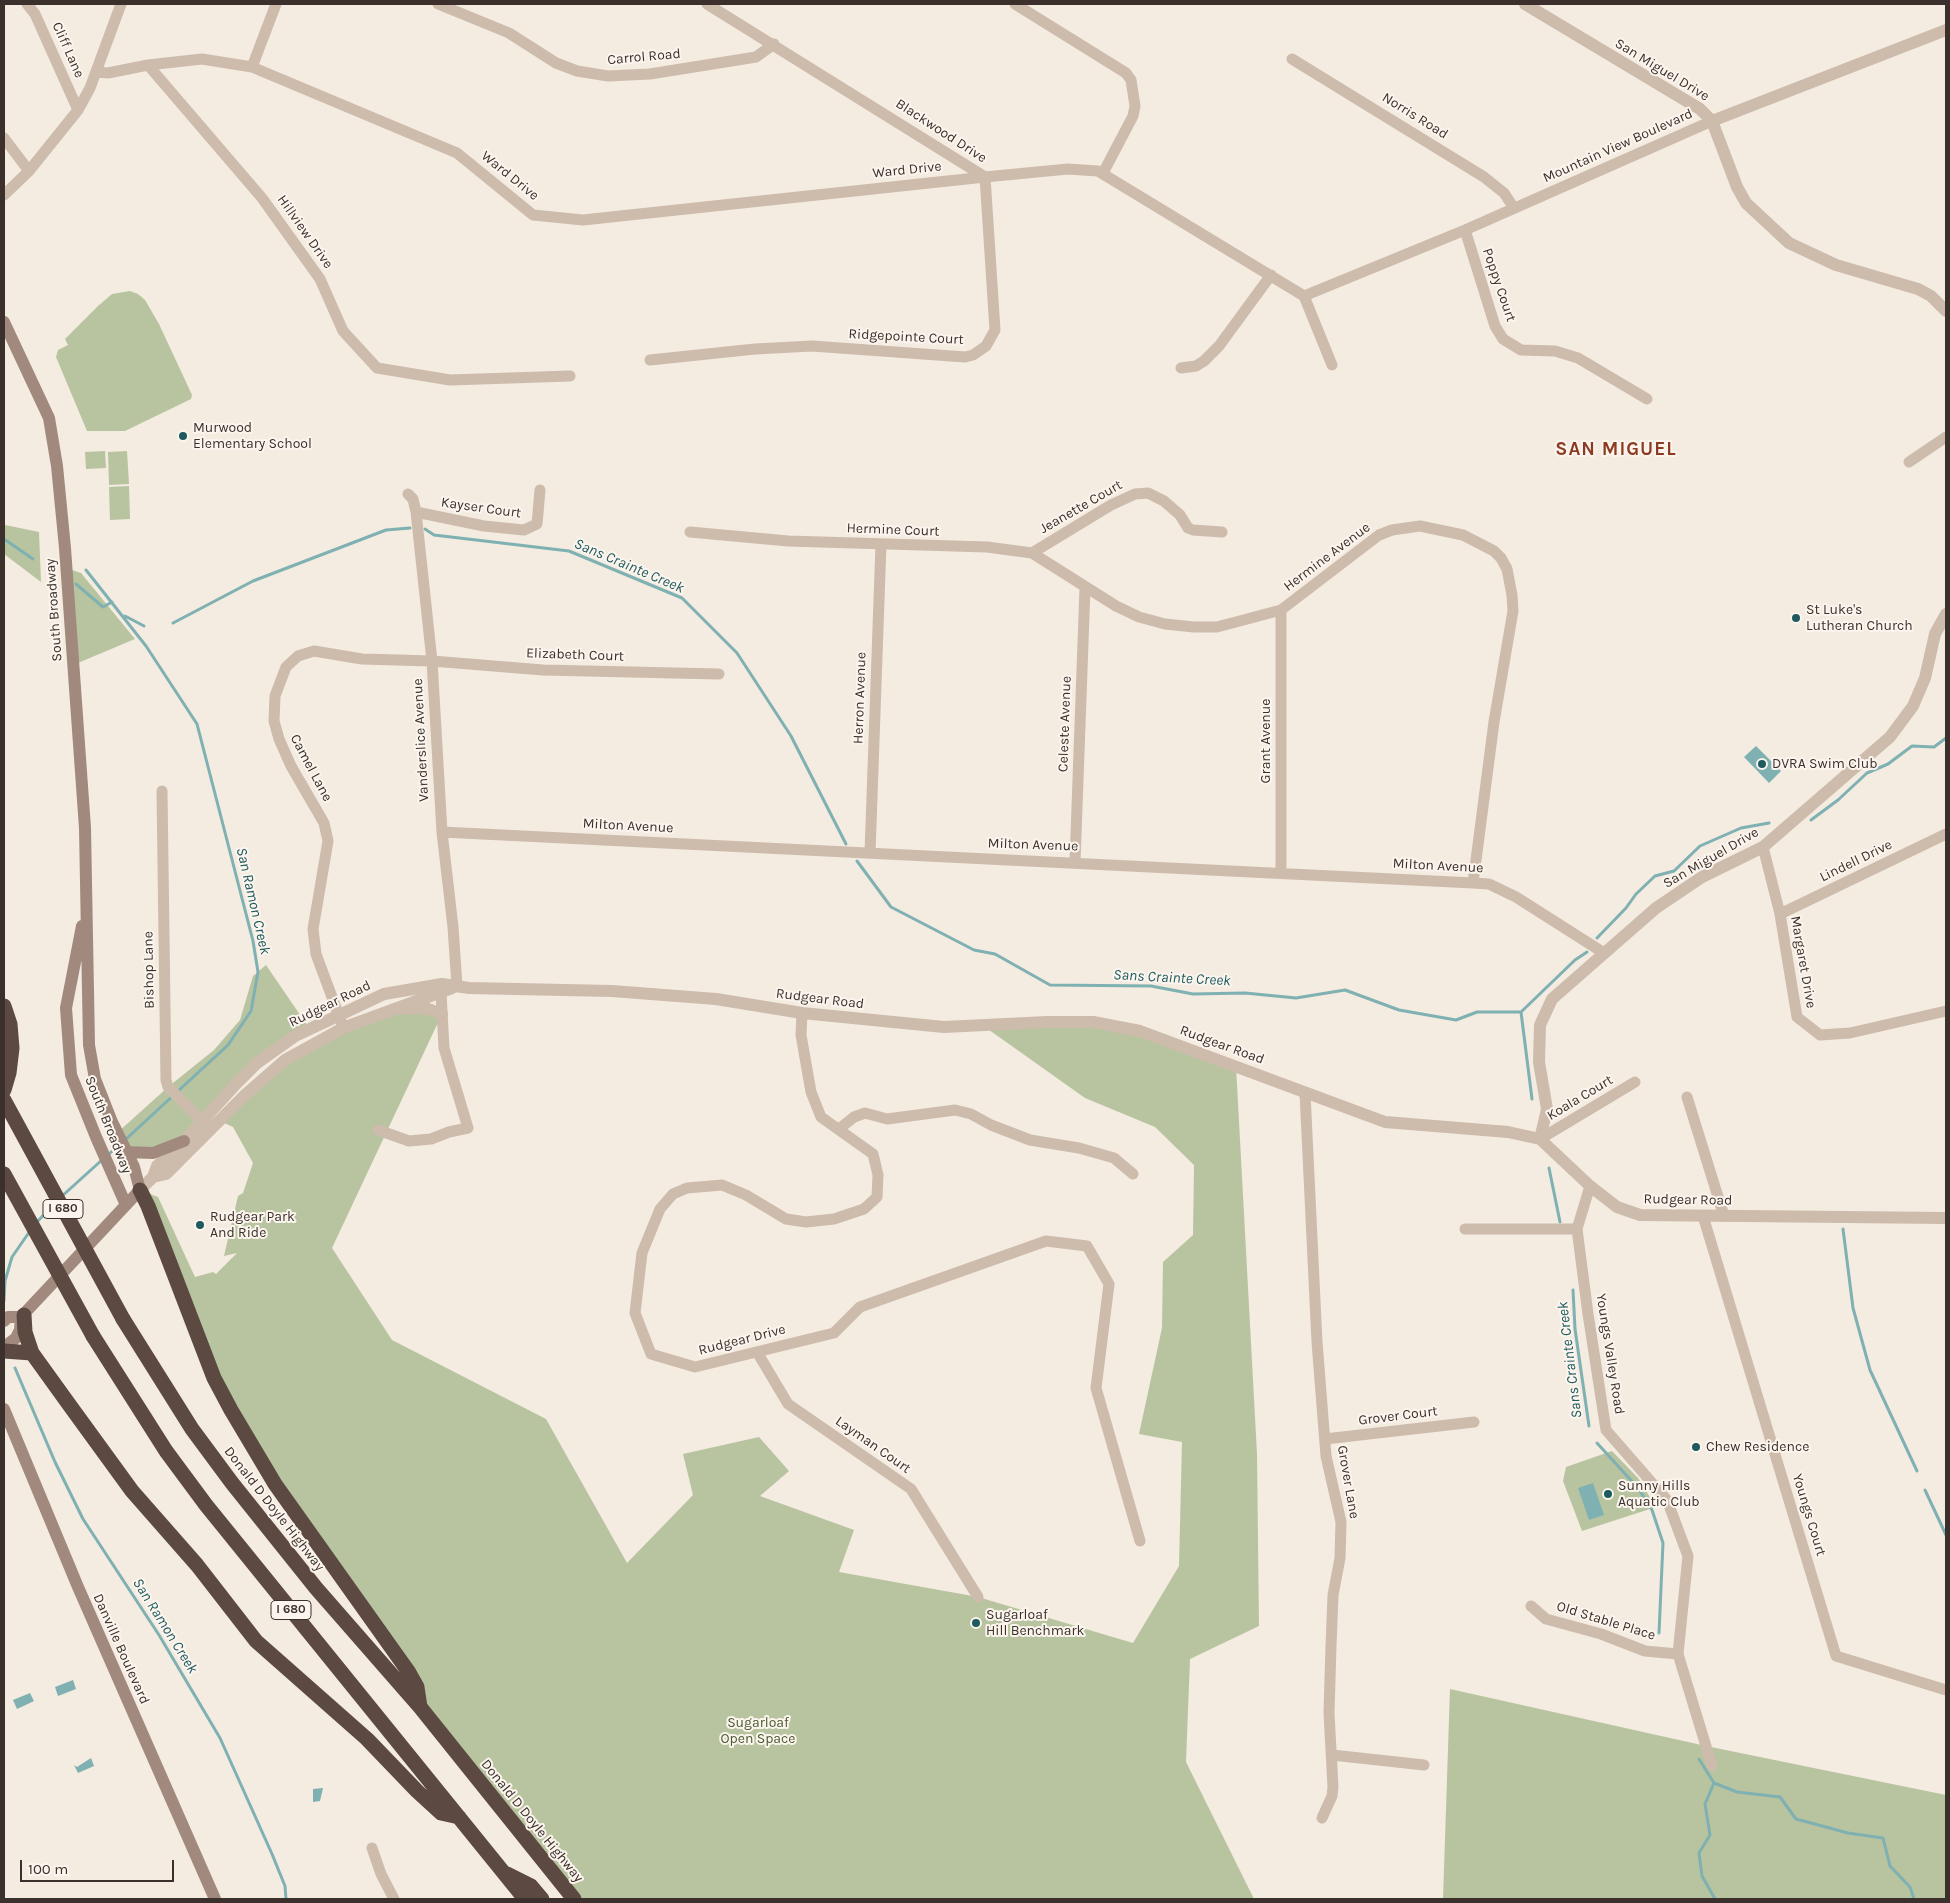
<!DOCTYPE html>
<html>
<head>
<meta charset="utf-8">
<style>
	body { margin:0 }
	#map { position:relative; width:1950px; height:1903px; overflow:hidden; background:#f4ebe1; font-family:Karla,sans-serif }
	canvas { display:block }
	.frame { position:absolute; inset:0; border:5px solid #3b302b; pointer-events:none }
	.scale { position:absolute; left:20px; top:1860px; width:154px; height:22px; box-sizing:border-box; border:2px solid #3b302b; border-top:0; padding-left:6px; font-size:15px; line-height:18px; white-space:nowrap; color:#3b302b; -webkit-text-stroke:4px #fbf5ee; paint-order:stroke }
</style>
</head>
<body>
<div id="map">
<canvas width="1950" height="1903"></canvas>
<div class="frame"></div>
<div class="scale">100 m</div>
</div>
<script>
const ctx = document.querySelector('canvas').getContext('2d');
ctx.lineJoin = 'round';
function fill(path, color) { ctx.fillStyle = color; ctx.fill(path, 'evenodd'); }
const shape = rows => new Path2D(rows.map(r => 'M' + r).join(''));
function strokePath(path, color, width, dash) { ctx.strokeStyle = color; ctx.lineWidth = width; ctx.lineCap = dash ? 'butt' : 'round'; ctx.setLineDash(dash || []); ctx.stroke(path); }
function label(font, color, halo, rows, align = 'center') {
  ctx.font = font + ' Karla,sans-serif'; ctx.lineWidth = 4; ctx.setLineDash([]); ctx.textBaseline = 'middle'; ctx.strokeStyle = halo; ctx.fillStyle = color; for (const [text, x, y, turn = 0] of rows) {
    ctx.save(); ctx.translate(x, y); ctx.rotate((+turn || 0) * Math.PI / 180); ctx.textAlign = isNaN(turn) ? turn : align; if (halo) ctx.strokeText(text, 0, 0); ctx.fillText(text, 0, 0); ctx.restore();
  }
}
const green = shape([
	[130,291,138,294,145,300,159,324,192,395,191,399,125,431,87,431,56,357,58,350,68,345,65,339,98,306,112,294],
	[105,451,106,468,86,469,85,452],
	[127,451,129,484,109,485,108,452],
	[129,486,130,519,110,520,109,487],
	[4,523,5,525,39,532,41,582,4,554],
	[66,568,81,573,135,639,73,665],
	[266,965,309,1028,257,1063,184,1141,126,1152,117,1133,168,1087,214,1050,240,1020,253,976],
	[392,1009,442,1014,332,1248,392,1340,546,1419,627,1563,693,1495,683,1454,759,1437,789,1471,760,1496,854,1530,839,1572,978,1597,1133,1643,1179,1566,1182,1442,1139,1434,1162,1328,1163,1262,1193,1235,1194,1165,1155,1127,1085,1098,985,1027,1093,1022,1236,1066,1257,1454,1259,1626,1190,1659,1186,1762,1254,1899,574,1899,420,1707,417,1687,248,1441,140,1190,158,1197,195,1277,213,1272,216,1274,237,1253,224,1256,238,1196,243,1193,253,1163,233,1127,220,1121,285,1060],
	[1612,1451,1638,1478,1656,1507,1582,1531,1563,1481,1566,1467],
	[1450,1689,1706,1746,1946,1795,1946,1899,1443,1899]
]);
const water = shape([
	[1756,746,1781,771,1769,783,1744,757],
	[1593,1483,1604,1515,1589,1520,1578,1488],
	[73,1680,76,1689,58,1696,55,1687],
	[30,1693,34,1701,17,1709,13,1700],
	[91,1758,94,1766,78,1773,74,1765,77,1767],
	[323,1788,320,1801,313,1802,313,1789]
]);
const stream = shape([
	[425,529,434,535,569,551,682,598,737,653,791,736,846,844],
	[4,539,33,559],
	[86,570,146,646,197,724,253,941,258,972,251,1011,228,1045,125,1140],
	[76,584,103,607,112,602],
	[125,616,144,626],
	[173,623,253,581,386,530,410,528],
	[1811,820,1838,800,1867,773,1888,764,1912,746,1934,747,1946,738],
	[857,861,891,907,974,950,995,954,1050,985,1151,986,1193,994,1245,993,1296,998,1345,990,1399,1010,1456,1020,1477,1012,1521,1012,1575,960,1587,952],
	[1597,938,1626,908,1636,894,1655,876,1674,871,1700,846,1741,828,1769,823],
	[1521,1012,1532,1099],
	[108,1155,120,1144],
	[1549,1168,1560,1222],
	[61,1197,103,1159],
	[35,1224,55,1203],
	[1843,1229,1853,1308,1870,1370,1917,1471],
	[1573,1290,1575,1329,1589,1426],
	[4,1301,5,1281,12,1257,30,1231],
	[15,1368,55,1462,83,1519,159,1635,220,1738,272,1854,285,1886,286,1899],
	[1597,1443,1638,1488,1652,1510,1663,1543,1659,1633],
	[1925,1490,1946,1535],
	[1699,1759,1714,1783,1705,1804,1710,1835,1699,1853,1702,1876,1715,1899],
	[1714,1783,1737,1792,1780,1797,1796,1819,1848,1833,1883,1838,1890,1866,1910,1887,1914,1899]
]);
const minor = shape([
	[27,4,35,14,78,110],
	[438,4,509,33,556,63,577,71,608,76,650,74,756,57,774,44],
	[707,4,985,177,1068,169,1098,171,1304,296],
	[1015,4,1126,73,1131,80,1135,106,1133,116,1103,173],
	[1292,59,1484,177,1504,193,1514,208],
	[148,65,262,198,320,279,343,331,377,368,450,380,570,376],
	[252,67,276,4],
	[96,72,108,73,148,65,202,59,252,67,457,153,533,215,583,220,985,177,995,330,986,346,973,355,965,357,812,346,755,349,650,360],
	[4,138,29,171],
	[4,195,29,171,78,110,90,88,121,4],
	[1465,230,1495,326,1503,339,1521,350,1555,351,1578,358,1647,399],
	[1304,296,1465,230,1712,121],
	[1304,296,1332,365],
	[1181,368,1196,366,1204,361,1219,346,1271,275],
	[1909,462,1946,437],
	[408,494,413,499,416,512,432,661,442,832,453,927,457,986],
	[416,512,484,526,524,530,537,524,540,490],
	[690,532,788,541,987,547,1032,553,1116,606,1139,617,1165,624,1194,627,1217,627,1281,610,1379,535,1392,530,1420,526,1463,535,1494,551,1501,558,1507,569,1512,595,1513,611,1494,722,1473,883],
	[1032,553,1111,505,1135,494,1148,493,1164,501,1180,515,1188,528,1193,530,1222,532],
	[1281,610,1281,873],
	[162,791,166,1080,168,1087,208,1127],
	[442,832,1473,883,1489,884,1516,897,1604,953],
	[1763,847,1780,914,1797,1017,1820,1035,1850,1033,1946,1011],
	[870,853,881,544],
	[1075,862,1085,588],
	[1780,914,1946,834],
	[802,1013,801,1035,811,1092,821,1117,873,1154,878,1175,877,1197,864,1209,834,1219,806,1222,786,1219,746,1195,722,1185,687,1188,673,1194,660,1209,642,1253,635,1313,651,1354,695,1367,834,1333,860,1307,1046,1241,1087,1246,1109,1284,1096,1388,1140,1541],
	[342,1024,316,954,313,929,328,841,324,823,291,766,279,739,274,721,275,696,286,667,298,656,314,651,362,659,432,661,543,670,719,674],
	[1305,1093,1317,1342,1326,1456,1341,1522,1340,1558,1333,1595,1331,1646,1329,1713,1333,1787,1332,1796,1322,1818],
	[1687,1097,1724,1216],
	[839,1129,854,1117,865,1113,887,1119,955,1110,971,1114,991,1125,1030,1140,1079,1148,1114,1158,1133,1174],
	[378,1130,409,1141,431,1139,449,1132,468,1128,444,1048,441,993],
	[1540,1139,1635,1082],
	[1590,1186,1577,1229,1588,1314,1606,1430,1667,1500,1688,1556,1678,1654,1712,1766],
	[1703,1216,1836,1656,1946,1690],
	[1465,1229,1577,1229],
	[757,1352,788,1404,911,1489,978,1597],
	[1325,1439,1474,1422],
	[1531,1606,1546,1619,1601,1634,1645,1651,1678,1654],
	[1332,1755,1424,1765],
	[372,1848,381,1874,394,1899]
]);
const tertiary = shape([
	[1525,4,1700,109,1712,121,1737,187,1746,203,1789,243,1836,265,1918,289,1931,296,1946,311],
	[1712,121,1946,30],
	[405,1009,426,1008,442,1014],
	[1540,1139,1547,1109,1539,1062,1540,1025,1552,999,1656,908,1702,877,1763,847,1890,737,1913,706,1925,678,1935,634,1946,614],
	[153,1177,166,1174,245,1095,285,1060,343,1028,452,988],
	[140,1190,153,1177,157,1166,184,1141,237,1083,257,1063,295,1036,384,994,442,984,469,988,612,991,716,999,802,1013,944,1027,1047,1022,1093,1022,1140,1031,1385,1122,1508,1132,1540,1139,1590,1186,1617,1207,1640,1215,1946,1218]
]);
const secondary = shape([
	[4,322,49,418,57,466,65,548,85,828,89,1045,95,1079,112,1122,134,1167,140,1190,21,1317,20,1330,16,1338,4,1347],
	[82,926,66,1008,71,1075,96,1137,126,1205],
	[126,1152,153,1153,184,1141],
	[4,1321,8,1317,21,1317],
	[4,1409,78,1587,215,1899]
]);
const motorway = shape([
	[4,1006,10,1024,12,1048,9,1073,4,1090],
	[140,1190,148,1206,214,1378,231,1410,275,1484,408,1671,417,1687,420,1707],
	[24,1315,25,1332,32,1353,68,1403,132,1491,197,1565,256,1641,367,1739,417,1791,441,1813,459,1817],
	[123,1319,192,1429,232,1483,316,1588,420,1707,574,1899],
	[93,1336,166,1451,206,1505,525,1899],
	[4,1351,32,1353],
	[507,1874,531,1886,542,1899]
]);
const motorwayBridge = shape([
	[4,1100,123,1319],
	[4,1174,93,1336]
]);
const markers = [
	[183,436,5,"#1f5a5e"],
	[1796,618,5,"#1f5a5e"],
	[1762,764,5,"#1f5a5e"],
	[200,1225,5,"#1f5a5e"],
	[1696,1447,5,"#1f5a5e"],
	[1608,1494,5,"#1f5a5e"],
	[976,1623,5,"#1f5a5e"]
];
const shields = [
	[63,1209,40],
	[291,1610,40]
];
const shieldNames = [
	["I 680",63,1209],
	["I 680",291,1610]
];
const streetNames = [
	["Cliff Lane",68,50,66],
	["Carrol Road",644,57,-5],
	["San Miguel Drive",1662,70,31],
	["Norris Road",1415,116,32],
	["Blackwood Drive",941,131,33],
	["Mountain View Boulevard",1618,146,-24],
	["Ward Drive",907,170,-6],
	["Ward Drive",510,176,39],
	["Hillview Drive",305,232,55],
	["Poppy Court",1499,285,71],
	["Ridgepointe Court",906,337,3],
	["Jeanette Court",1081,507,-30],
	["Kayser Court",481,508,8],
	["Hermine Court",893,530,2],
	["Hermine Avenue",1327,557,-37],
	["South Broadway",54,610,-94],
	["Elizabeth Court",575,655,2],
	["Herron Avenue",860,698,-88],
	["Celeste Avenue",1065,724,-88],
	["Vanderslice Avenue",421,740,-93],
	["Grant Avenue",1266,741,-90],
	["Camel Lane",311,768,62],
	["Milton Avenue",628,826,3],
	["Milton Avenue",1033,845,2],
	["San Miguel Drive",1711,858,-30],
	["Lindell Drive",1856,861,-26],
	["Milton Avenue",1438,866,3],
	["Margaret Drive",1803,962,80],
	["Bishop Lane",149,970,-91],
	["Rudgear Road",820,999,7],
	["Rudgear Road",330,1004,-26],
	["Rudgear Road",1222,1045,20],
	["Koala Court",1580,1098,-31],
	["South Broadway",108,1125,68],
	["Rudgear Road",1688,1200,1],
	["Rudgear Drive",742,1340,-14],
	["Youngs Valley Road",1610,1354,81],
	["Grover Court",1398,1416,-7],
	["Layman Court",873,1445,35],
	["Grover Lane",1348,1482,80],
	["Donald D Doyle Highway",274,1509,52],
	["Youngs Court",1809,1515,73],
	["Old Stable Place",1606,1621,17],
	["Danville Boulevard",121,1649,66],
	["Donald D Doyle Highway",532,1821,51]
];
const poiNames = [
	["Murwood",193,428],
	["Elementary School",193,444],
	["St Luke's",1806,610],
	["Lutheran Church",1806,626],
	["DVRA Swim Club",1772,764],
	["Rudgear Park",210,1217],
	["And Ride",210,1233],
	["Chew Residence",1706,1447],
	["Sunny Hills",1618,1486],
	["Aquatic Club",1618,1502],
	["Sugarloaf",986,1615],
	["Hill Benchmark",986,1631]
];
const parkNames = [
	["Sugarloaf",758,1723],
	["Open Space",758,1739]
];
const waterNames = [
	["Sans Crainte Creek",629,566,23],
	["San Ramon Creek",253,901,77],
	["Sans Crainte Creek",1172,978,3],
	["Sans Crainte Creek",1570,1360,-97],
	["San Ramon Creek",165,1626,58]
];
const districtNames = [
	["SAN MIGUEL",1616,450]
];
fill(green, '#b8c4a0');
fill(water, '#7fb0b2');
strokePath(stream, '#7fb0b2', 3);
strokePath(minor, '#cdbbac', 11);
strokePath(tertiary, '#cdbbac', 12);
strokePath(secondary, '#a18a7d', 12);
strokePath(motorway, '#5c4a42', 15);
strokePath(motorwayBridge, '#5c4a42', 15);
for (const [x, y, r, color] of markers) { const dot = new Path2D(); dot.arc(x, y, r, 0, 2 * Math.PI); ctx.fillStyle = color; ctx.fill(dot); strokePath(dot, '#fbf5ee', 2); }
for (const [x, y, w] of shields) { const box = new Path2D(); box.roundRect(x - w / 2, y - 9.5, w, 19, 4); ctx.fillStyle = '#fbf5ee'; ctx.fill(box); strokePath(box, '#3b302b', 1); }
label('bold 12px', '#3b302b', null, shieldNames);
label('14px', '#3b302b', '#fbf5ee', streetNames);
label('14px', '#3b302b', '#fbf5ee', poiNames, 'left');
label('14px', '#4a5a2e', '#fbf5ee', parkNames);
label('italic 15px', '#1f5a5e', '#fbf5ee', waterNames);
ctx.letterSpacing = '1px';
label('bold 19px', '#8c3b22', '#fbf5ee', districtNames);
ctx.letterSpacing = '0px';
</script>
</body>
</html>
